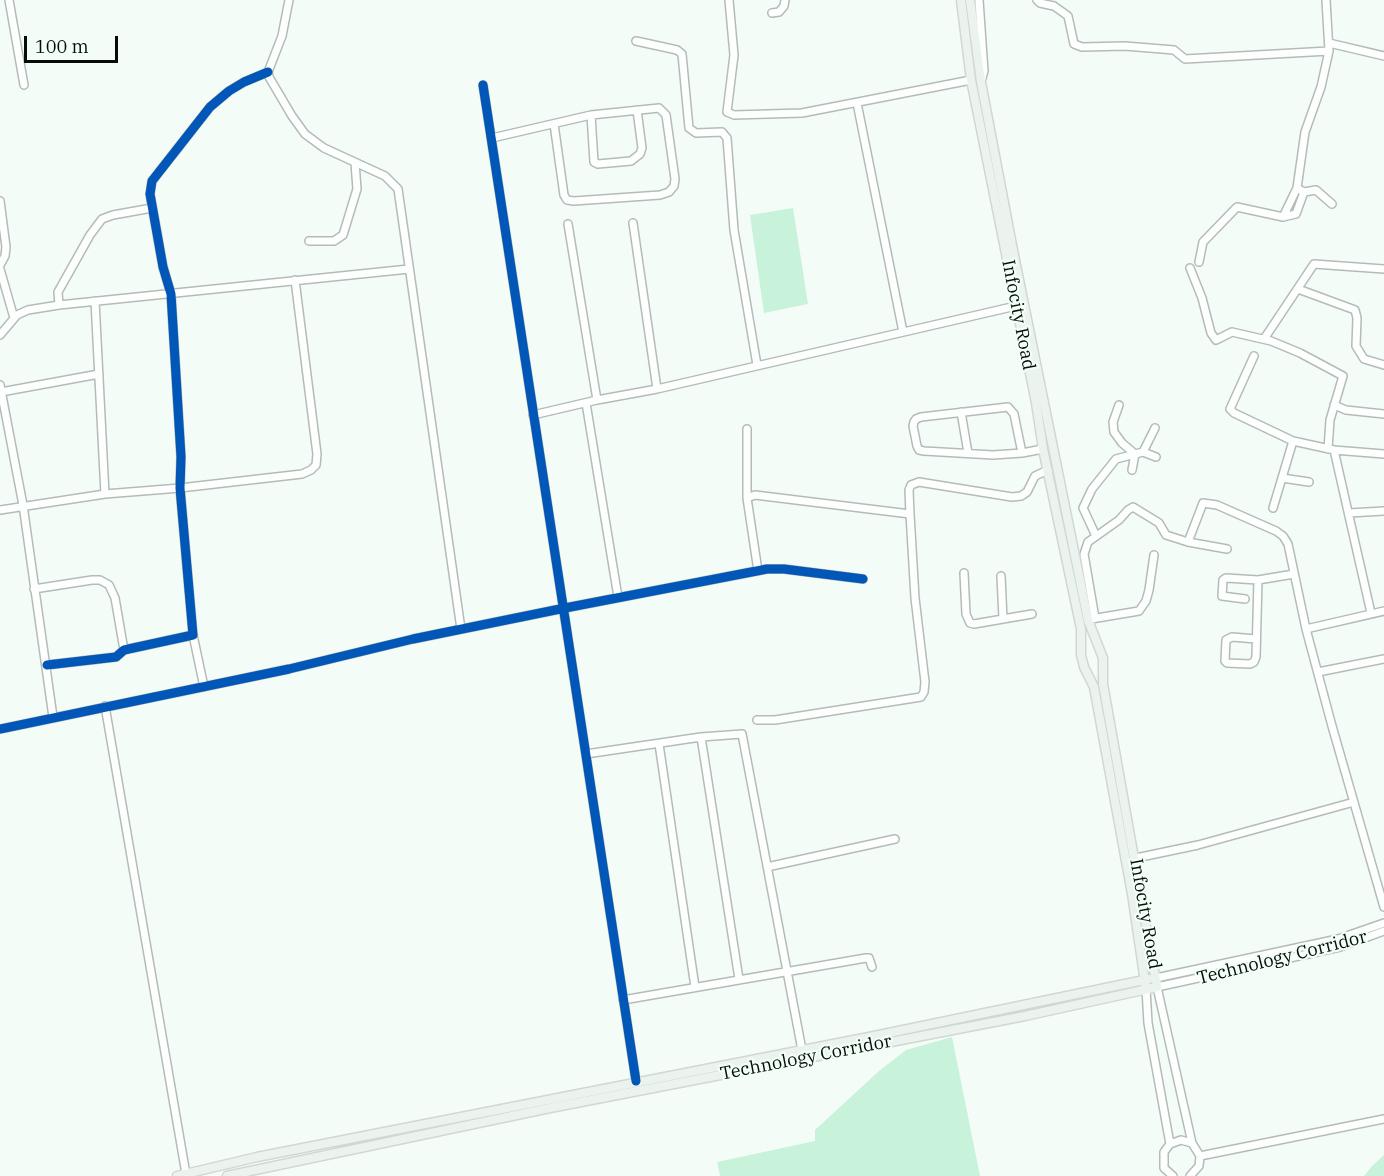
<!DOCTYPE html>
<html>
<head>
<meta charset="utf-8">
<style>
	body { margin:0 }
	#map { position:relative; width:1384px; height:1176px; overflow:hidden; background:#f4fcf7; font-family:"IBM Plex Serif",serif }
	canvas { display:block }
	.scale { position:absolute; left:24px; top:36px; width:94px; height:27px; box-sizing:border-box; border:3px solid #060d09; border-top:0; padding-left:8px; font-size:18px; line-height:21px; white-space:nowrap; color:#060d09; -webkit-text-stroke:4px #f1fff6; paint-order:stroke }
</style>
</head>
<body>
<div id="map">
<canvas width="1384" height="1176"></canvas>
<div class="scale">100 m</div>
</div>
<script>
const ctx = document.querySelector('canvas').getContext('2d');
ctx.lineJoin = 'round';
function fill(path, color) { ctx.fillStyle = color; ctx.fill(path, 'evenodd'); }
const shape = rows => new Path2D(rows.map(r => 'M' + r).join(''));
function strokePath(path, color, width, dash) { ctx.strokeStyle = color; ctx.lineWidth = width; ctx.lineCap = dash ? 'butt' : 'round'; ctx.setLineDash(dash || []); ctx.stroke(path); }
function label(font, color, halo, rows, align = 'center') {
  ctx.font = font + ' "IBM Plex Serif",serif'; ctx.lineWidth = 4.5; ctx.setLineDash([]); ctx.textBaseline = 'middle'; ctx.strokeStyle = halo; ctx.fillStyle = color; for (const [text, x, y, turn = 0] of rows) {
    ctx.save(); ctx.translate(x, y); ctx.rotate((+turn || 0) * Math.PI / 180); ctx.textAlign = isNaN(turn) ? turn : align; if (halo) ctx.strokeText(text, 0, 0); ctx.fillText(text, 0, 0); ctx.restore();
  }
}
const green = shape([
	[793,208,808,304,764,313,750,215],
	[952,1037,980,1176,720,1176,717,1162,815,1141,815,1130,879,1071,906,1050],
	[1384,1155,1384,1176,1364,1176,1372,1166]
]);
const minor = shape([
	[9,0,24,85],
	[289,0,282,36,268,72,269,77,292,116,305,134,324,148,385,176,398,189,461,629],
	[729,0,734,55,727,112,734,115,802,113,971,80],
	[979,0,984,71,982,78],
	[1037,0,1040,3,1054,6,1068,16,1074,44,1082,47,1125,46,1174,50,1185,59,1329,51],
	[772,13,779,12,784,6,785,0],
	[636,41,677,50,682,54,689,128,696,133,722,132,727,138,734,230,757,365],
	[1329,43,1384,56],
	[483,85,636,1081],
	[857,103,903,332],
	[591,115,594,162,598,164,631,161,640,154,642,148,637,110],
	[492,138,591,115,659,108,666,115,675,179,674,186,669,192,660,195,574,201,567,200,564,195,554,124],
	[1304,192,1316,190,1332,204],
	[0,201,6,247,5,256,0,265],
	[1283,217,1297,188,1305,132,1321,87,1329,51,1326,0],
	[633,223,657,389],
	[568,224,597,400],
	[309,241,334,241,343,235,357,189,355,163],
	[1199,262,1203,242,1237,207,1283,217,1296,214,1304,192,1297,188],
	[1190,268,1202,298,1211,333,1216,340,1232,332,1271,341,1300,353,1343,376,1330,420,1328,449],
	[0,269,14,318],
	[1298,289,1355,310,1357,318,1356,346,1364,359,1384,365],
	[95,301,105,494],
	[59,305,58,292,90,235,102,219,113,215,152,208],
	[0,335,17,315,28,310,59,305,409,269],
	[1264,339,1314,264,1384,269],
	[1254,356,1230,409,1234,413,1293,441,1334,450,1371,613],
	[0,385,23,505,53,717],
	[1,392,99,374],
	[586,403,618,597],
	[1119,405,1113,422,1114,432,1122,443,1135,454,1132,470],
	[1334,405,1346,410,1384,414],
	[961,412,968,453],
	[533,415,597,400,657,389,1016,306],
	[1334,450,1384,454],
	[1143,452,1155,428],
	[1022,453,1014,414,1008,407,921,417,916,419,914,422,913,426,917,446,919,450,924,451,993,455,1022,453,1043,449],
	[1282,478,1309,482],
	[747,498,747,429],
	[1273,508,1293,441],
	[0,510,105,494,180,488,302,474,311,470,316,465,317,454,295,280],
	[1349,513,1384,511],
	[1096,536,1083,508,1092,489,1116,459,1143,452,1156,457],
	[1188,542,1203,503,1217,505,1276,531,1283,536,1288,544,1306,629,1332,726,1384,907],
	[758,571,747,498,755,495,910,514],
	[964,573,966,614,970,623,974,624,1032,614],
	[1001,576,1003,619],
	[34,589,92,580,100,580,109,585,115,598,124,650],
	[1245,599,1222,596,1223,580,1226,578,1258,580,1294,574],
	[1095,618,1084,554,1088,542,1119,520,1128,510,1133,507,1159,523,1166,535,1188,542,1227,549],
	[1091,619,1139,611,1146,601,1149,590,1154,555],
	[1306,629,1384,611],
	[193,635,204,687],
	[1256,639,1232,637,1226,640,1225,661,1227,663,1250,664,1254,662,1256,657,1258,580],
	[47,665,116,657,124,650,193,635,180,488,181,457,171,294,163,267,150,194,152,181,210,107,229,91,244,82,268,72],
	[1318,672,1384,659],
	[105,706,186,1174],
	[757,720,775,720,921,697,924,692,925,682,915,598,910,514,909,490,911,485,919,482,1012,497,1021,496,1027,492,1035,476,1048,470],
	[0,729,289,669,413,639,565,608,767,569,784,569,863,579],
	[701,737,739,979],
	[659,744,695,987],
	[586,754,701,737,742,734,802,1050],
	[1136,858,1198,845,1354,802],
	[767,867,895,839],
	[1156,978,1338,939,1384,923],
	[1146,989,1148,1023,1170,1144],
	[623,1000,866,958,869,958,872,967],
	[1192,1143,1157,987,1340,947,1384,931],
	[1200,1156,1384,1119],
	[1173,1176,1164,1168,1164,1152,1170,1144,1181,1140,1192,1143,1200,1156,1199,1166,1190,1176]
]);
const major = shape([
	[961,0,971,80,1036,403,1043,449,1081,629,1081,655,1084,667,1094,687,1132,894,1146,989],
	[177,1176,257,1157,874,1036,1149,979],
	[227,1176,550,1108,1025,1016,1157,987,1103,684,1103,658,1088,620,1012,245,981,82,970,0]
]);
const cycleway = shape([
	[483,85,636,1081],
	[47,665,116,657,124,650,193,635,180,488,181,457,171,294,163,267,150,194,152,181,210,107,229,91,244,82,268,72],
	[0,729,289,669,413,639,565,608,767,569,784,569,863,579]
]);
const streetNames = [
	["Infocity Road",1018,315,79],
	["Infocity Road",1145,914,80],
	["Technology Corridor",1282,958,-14],
	["Technology Corridor",806,1058,-11]
];
fill(green, '#c9f2da');
strokePath(minor, '#b4bcb7', 10);
strokePath(major, '#d3d7d4', 11);
strokePath(minor, '#fdfffe', 7);
strokePath(major, '#ebf3ee', 8);
strokePath(cycleway, '#0057b8', 9);
label('18px', '#060d09', '#f1fff6', streetNames);
</script>
</body>
</html>
